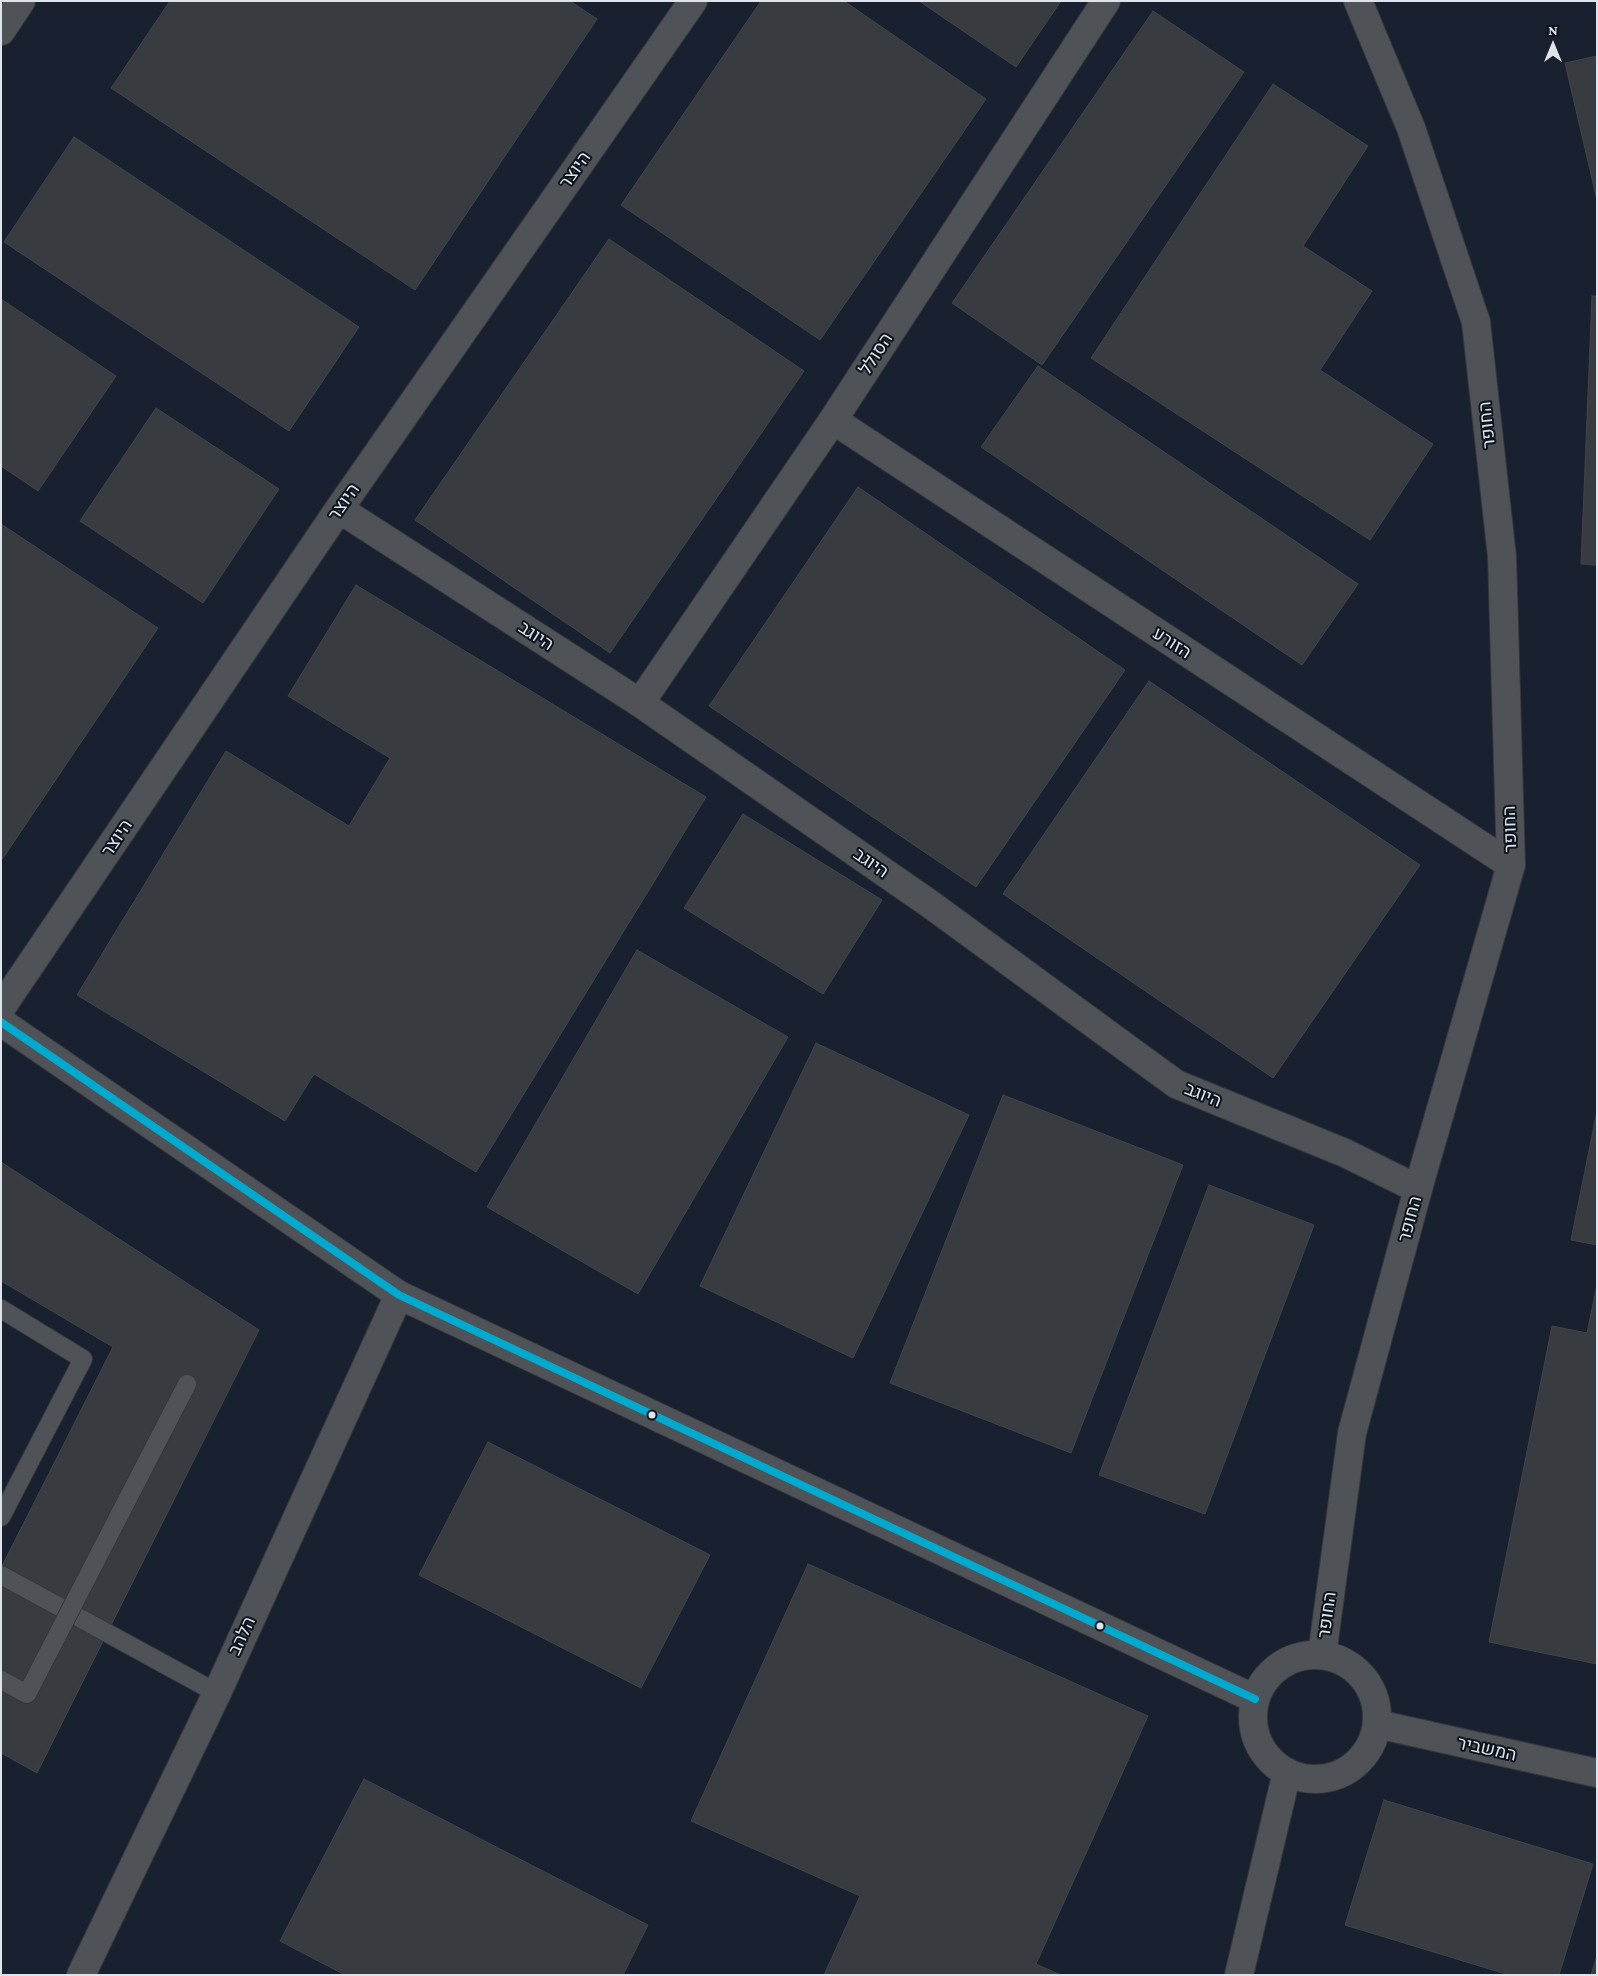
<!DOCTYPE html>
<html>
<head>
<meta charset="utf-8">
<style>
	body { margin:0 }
	#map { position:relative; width:1598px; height:1976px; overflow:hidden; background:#1a1d22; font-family:"Crimson Pro",serif }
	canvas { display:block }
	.frame { position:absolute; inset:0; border:2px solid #dfe4eb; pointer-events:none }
	.north { position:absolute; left:1528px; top:20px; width:50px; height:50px; -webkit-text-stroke:4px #0d131d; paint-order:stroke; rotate:0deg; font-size:14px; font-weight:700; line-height:20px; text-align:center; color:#dfe4eb }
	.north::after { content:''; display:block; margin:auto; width:18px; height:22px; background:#dfe4eb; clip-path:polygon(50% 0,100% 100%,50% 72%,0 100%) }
</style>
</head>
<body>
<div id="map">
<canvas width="1598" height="1976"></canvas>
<div class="frame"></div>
<div class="north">N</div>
</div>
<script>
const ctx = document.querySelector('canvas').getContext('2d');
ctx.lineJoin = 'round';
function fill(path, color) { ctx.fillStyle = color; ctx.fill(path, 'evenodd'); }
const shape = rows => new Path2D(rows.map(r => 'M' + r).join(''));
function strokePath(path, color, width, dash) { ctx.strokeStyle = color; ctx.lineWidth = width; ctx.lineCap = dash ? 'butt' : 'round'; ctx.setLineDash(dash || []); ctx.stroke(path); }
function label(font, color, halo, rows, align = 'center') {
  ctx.font = font + ' "Crimson Pro",Heebo,serif'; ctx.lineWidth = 4; ctx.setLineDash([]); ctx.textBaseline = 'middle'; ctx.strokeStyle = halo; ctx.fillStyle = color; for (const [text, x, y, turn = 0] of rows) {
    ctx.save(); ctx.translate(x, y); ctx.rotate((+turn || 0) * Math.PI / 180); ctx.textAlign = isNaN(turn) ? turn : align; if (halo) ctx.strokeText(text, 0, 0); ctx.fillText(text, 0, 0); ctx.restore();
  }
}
const built = shape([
	[1,1,1597,1,1597,1975,1,1975]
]);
const building = shape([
	[170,1,570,1,597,19,415,290,111,88,170,1],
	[761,1,844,1,986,99,820,340,621,205,761,1],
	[919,1,1061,1,1016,67,919,1],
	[1153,11,1244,72,1042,365,952,303,1153,11],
	[1597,56,1597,200,1565,63,1597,56],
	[1273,84,1368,146,1303,246,1372,291,1320,370,1433,444,1370,540,1091,358,1273,84],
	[74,137,359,327,289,431,4,242,74,137],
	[609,239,804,371,610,653,415,520,609,239],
	[1592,296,1597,296,1597,565,1581,564,1592,296],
	[1,299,116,376,38,491,1,466,1,299],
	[1038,366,1358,584,1302,665,981,447,1038,366],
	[156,408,279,489,203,603,80,521,156,408],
	[858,487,1125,670,976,887,709,706,858,487],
	[1,524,158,628,1,861,1,524],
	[356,585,706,797,476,1172,314,1074,285,1121,77,995,226,751,349,826,390,758,288,696,356,585],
	[1149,681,1420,865,1273,1078,1003,894,1149,681],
	[743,814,882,900,823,994,684,908,743,814],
	[637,950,788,1037,638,1294,487,1207,637,950],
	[816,1043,969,1115,853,1358,700,1286,816,1043],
	[1003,1095,1183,1165,1071,1453,890,1383,1003,1095],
	[1597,1111,1597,1245,1571,1240,1597,1111],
	[1,1162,259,1330,37,1773,1,1753,1,1568,113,1347,1,1281,1,1162],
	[1209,1185,1314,1225,1205,1514,1099,1475,1209,1185],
	[1597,1285,1597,1664,1489,1642,1552,1326,1587,1333,1597,1285],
	[488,1442,710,1555,641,1688,419,1575,488,1442],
	[808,1564,1148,1716,1036,1964,1061,1975,824,1975,860,1896,691,1821,808,1564],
	[364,1779,648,1925,623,1975,345,1975,280,1941,364,1779],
	[1384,1800,1593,1864,1559,1975,1509,1975,1345,1925,1384,1800],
	[1597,1956,1597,1975,1591,1975,1597,1956]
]);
const service = shape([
	[1,1309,83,1359,1,1517],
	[1,1575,217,1693]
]);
const minor = shape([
	[1,31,21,1],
	[833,420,1511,865],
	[339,509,640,703,930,904,1176,1084,1345,1153,1418,1189],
	[640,703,833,420,1106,1],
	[1,1008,339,509,693,1],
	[1322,1655,1352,1433,1418,1189,1511,865,1502,557,1476,322,1411,128,1358,1],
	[81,1975,217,1693,399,1295],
	[1239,1975,1287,1772]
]);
const tertiary = shape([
	[1,1022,399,1295,1255,1699],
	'1253 1717a62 62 0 1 1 124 0a62 62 0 1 1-124 0Z',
	[1377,1724,1597,1773]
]);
const serviceBridge = shape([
	[1,1680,27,1694,187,1384]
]);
const bus1 = shape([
	[1,1022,399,1295,1255,1699]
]);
const markers = [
	[652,1415,4.5,"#dfe4eb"],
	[1100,1626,4.5,"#dfe4eb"]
];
const streetNames = [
	["היוצר",575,170,-55],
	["הסולל",876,354,-57],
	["החופר",1487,425,-96],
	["היוצר",344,502,-55],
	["היוגב",536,636,33],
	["הזורע",1172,643,33],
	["החופר",1510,829,-92],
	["היוצר",117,838,-56],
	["היוגב",871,863,35],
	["היוגב",1203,1095,22],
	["החופר",1410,1219,-75],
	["החופר",1327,1615,-82],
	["הלהב",242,1636,-65],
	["המשביר",1487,1749,12]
];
fill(built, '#192130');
fill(building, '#383c40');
strokePath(building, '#414449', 1);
strokePath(service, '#35373c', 20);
strokePath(minor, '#35373c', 30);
strokePath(tertiary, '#35373c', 30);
strokePath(service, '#4f5256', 18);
strokePath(minor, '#4f5256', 28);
strokePath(tertiary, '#4f5256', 28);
strokePath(serviceBridge, '#35373c', 20, []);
strokePath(serviceBridge, '#4f5256', 18);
strokePath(bus1, '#00a9ce', 8);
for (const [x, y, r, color] of markers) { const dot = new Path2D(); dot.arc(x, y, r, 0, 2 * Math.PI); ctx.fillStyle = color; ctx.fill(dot); strokePath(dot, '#0d131d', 2); }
label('18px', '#dfe4eb', '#0d131d', streetNames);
</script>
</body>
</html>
